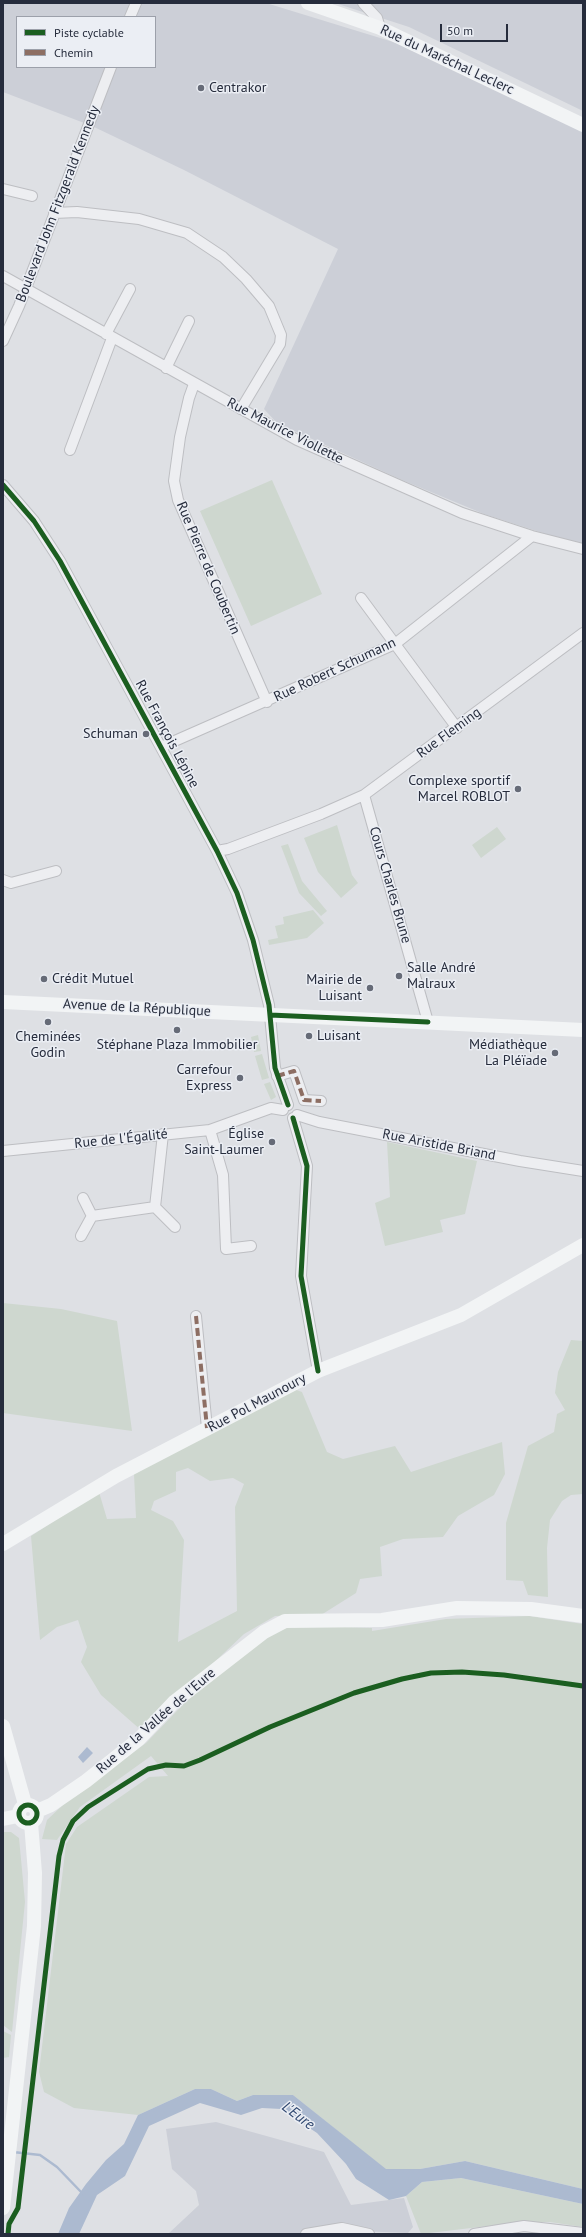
<!DOCTYPE html>
<html>
<head>
<meta charset="utf-8">
<style>
	body { margin:0 }
	#map { position:relative; width:586px; height:2237px; overflow:hidden; background:#dee0e4; font-family:"PT Sans",sans-serif }
	canvas { display:block }
	.frame { position:absolute; inset:0; border:4px solid #262c3c; pointer-events:none }
	.legend { position:absolute; left:16px; top:16px; width:140px; height:52px; box-sizing:border-box; background:#ebeef4; border:1px solid #9ca0aa; margin:0; padding:5px 7px; list-style:none; font-size:12px; color:#262c3c }
	.legend li { display:flex; align-items:center; gap:8px; height:20px }
	.legend b { width:20px; border:1px solid #9ca0aa }
	.scale { position:absolute; left:440px; top:24px; width:68px; height:18px; box-sizing:border-box; border:2px solid #262c3c; border-top:0; padding-left:5px; font-size:12px; line-height:14px; white-space:nowrap; color:#262c3c; -webkit-text-stroke:3px #ebeef4; paint-order:stroke }
</style>
</head>
<body>
<div id="map">
<canvas width="586" height="2237"></canvas>
<div class="frame"></div>
<ul class="legend">
<li><b style="height:5px;background:#1b5e20"></b>Piste cyclable</li>
<li><b style="height:5px;background:#8d6e63"></b>Chemin</li>
</ul>
<div class="scale">50 m</div>
</div>
<script>
const ctx = document.querySelector('canvas').getContext('2d');
ctx.lineJoin = 'round';
function fill(path, color) { ctx.fillStyle = color; ctx.fill(path, 'evenodd'); }
const shape = rows => new Path2D(rows.map(r => 'M' + r).join(''));
function strokePath(path, color, width, dash) { ctx.strokeStyle = color; ctx.lineWidth = width; ctx.lineCap = dash ? 'butt' : 'round'; ctx.setLineDash(dash || []); ctx.stroke(path); }
function label(font, color, halo, rows, align = 'center') {
  ctx.font = font + ' "PT Sans",sans-serif'; ctx.lineWidth = 3; ctx.setLineDash([]); ctx.textBaseline = 'middle'; ctx.strokeStyle = halo; ctx.fillStyle = color; for (const [text, x, y, turn = 0] of rows) {
    ctx.save(); ctx.translate(x, y); ctx.rotate((+turn || 0) * Math.PI / 180); ctx.textAlign = isNaN(turn) ? turn : align; if (halo) ctx.strokeText(text, 0, 0); ctx.fillText(text, 0, 0); ctx.restore();
  }
}
const built = shape([
	[3,3,266,3,403,45,583,129,583,546,484,514,402,480,277,423,264,409,338,249,184,170,92,126,3,92],
	[17,17,155,17,155,67,17,67],
	[335,3,583,3,583,111,409,27],
	[216,2122,324,2152,351,2205,404,2198,413,2227,408,2233,307,2229,300,2234,168,2234,199,2205,196,2191,172,2169,166,2129]
]);
const green = shape([
	[272,480,322,594,251,626,200,511],
	[337,825,352,875,358,883,341,898,318,872,304,838],
	[497,827,506,839,481,858,472,845],
	[288,844,302,881,327,911,321,916,299,893,281,846],
	[313,910,324,923,307,938,269,945,268,940,278,938,275,926,284,924,283,917],
	[258,1035,261,1051,254,1052,251,1037],
	[262,1054,269,1078,262,1080,255,1056],
	[270,1082,276,1097,271,1100,264,1084],
	[387,1142,477,1161,465,1214,440,1220,443,1232,385,1246,375,1203,390,1197],
	[3,1303,61,1309,117,1321,132,1431,3,1413],
	[571,1340,583,1341,583,1494,571,1495,562,1501,550,1520,547,1548,548,1597,528,1595,523,1581,506,1580,506,1523,528,1446,554,1432,557,1414,565,1410,555,1393,558,1372],
	[291,1388,302,1392,327,1452,343,1459,395,1446,411,1472,502,1442,505,1474,494,1495,458,1516,443,1537,403,1539,380,1547,382,1576,360,1579,356,1593,321,1615,275,1616,244,1634,142,1731,101,1695,81,1662,87,1647,78,1620,57,1627,40,1640,31,1536,99,1492,107,1519,136,1518,134,1474],
	[188,1468,210,1481,233,1478,244,1484,235,1507,237,1611,178,1642,184,1540,173,1521,151,1510,154,1501,176,1491,176,1472],
	[529,1616,583,1624,583,2189,465,2161,420,2169,386,2170,293,2095,253,2095,237,2101,211,2089,195,2089,138,2115,74,2108,44,2092,39,2072,66,1844,77,1827,149,1777,168,1776,151,1756,80,1807,57,1840,42,1839,47,1820,64,1804,146,1743,200,1687,255,1644,289,1625,372,1628,372,1631,446,1619],
	[3,1832,11,1832,19,1838,25,1902,12,2032,3,2025],
	[3,2031,11,2035,9,2057,3,2058],
	[461,2178,583,2204,583,2227,550,2222,521,2222,421,2234,406,2196,422,2182]
]);
const water = shape([
	[87,1747,93,1753,83,1763,78,1757],
	[195,2089,211,2089,237,2101,253,2095,293,2095,386,2169,420,2169,465,2161,583,2189,583,2204,461,2178,422,2182,406,2196,389,2200,356,2179,346,2164,317,2133,281,2109,262,2108,241,2115,200,2103,149,2126,125,2176,97,2195,79,2234,58,2234,69,2208,86,2184,106,2160,124,2144,138,2115]
]);
const stream = shape([
	[13,2152,40,2155,57,2167,83,2194]
]);
const street = shape([
	[363,3,377,18,380,28],
	[130,17,136,3],
	[3,189,32,196],
	[54,213,77,212,139,219,187,233,223,257,246,279,269,306,281,335,280,344,241,409],
	[3,276,297,440,462,513,532,536,583,549],
	[106,334,130,289],
	[3,341,19,306,111,67],
	[166,368,189,321],
	[194,384,189,398,180,437,174,481,178,500,267,702],
	[70,450,112,338],
	[3,485,34,521,60,561,217,851,237,893,253,940,269,1005,275,1068,288,1105],
	[361,598,457,728],
	[161,747,395,644,532,536],
	[364,795,428,1022],
	[217,851,228,849,321,814,364,795,583,633],
	[3,880,11,883,56,871],
	[277,1076,294,1071,304,1100,321,1101],
	[297,1115,319,1122,520,1161,583,1171],
	[293,1118,307,1166,301,1276,318,1371],
	[210,1130,223,1175,226,1249,251,1246],
	[3,1151,210,1130,271,1108,283,1110],
	[83,1198,92,1216,155,1207,163,1134],
	[155,1207,175,1227],
	[81,1236,92,1216],
	[196,1316,207,1428],
	[306,2234,342,2228,369,2234],
	[474,2234,524,2226,583,2233]
]);
const secondary = shape([
	[308,3,380,28,583,125],
	[3,1002,583,1030],
	[3,1544,116,1476,318,1371,461,1315,583,1245],
	[3,1726,25,1804],
	'19 1814a9 9 0 1 1 18 0a9 9 0 1 1-18 0Z',
	[37,1811,51,1805,86,1781,139,1739,174,1702,264,1632,285,1621,382,1620,457,1608,531,1609,583,1616],
	[3,1819,18,1816],
	[3,2208,34,1926,35,1873,31,1823]
]);
const quiet = shape([
	[277,1076,294,1071,304,1100,321,1101],
	[196,1316,207,1428]
]);
const cycleway = shape([
	[3,485,34,521,60,561,217,851,237,893,253,940,269,1005,275,1068,288,1105],
	[270,1015,428,1022],
	[293,1118,307,1166,301,1276,318,1371],
	'19 1814a9 9 0 1 1 18 0a9 9 0 1 1-18 0Z',
	[8,2234,9,2224,18,2208,59,1856,63,1840,73,1821,88,1807,148,1769,166,1765,184,1766,200,1760,270,1727,354,1693,402,1679,431,1673,462,1672,504,1675,583,1686]
]);
const markers = [
	[201,88,4,"#666b77"],
	[146,734,4,"#666b77"],
	[518,789,4,"#666b77"],
	[399,976,4,"#666b77"],
	[44,979,4,"#666b77"],
	[370,988,4,"#666b77"],
	[48,1022,4,"#666b77"],
	[177,1030,4,"#666b77"],
	[309,1036,4,"#666b77"],
	[555,1053,4,"#666b77"],
	[240,1078,4,"#666b77"],
	[272,1142,4,"#666b77"]
];
const streetNames = [
	["Rue du Maréchal Leclerc",447,60,25],
	["Boulevard John Fitzgerald Kennedy",58,204,-69],
	["Rue Maurice Viollette",285,431,27],
	["Rue Pierre de Coubertin",208,568,67],
	["Rue Robert Schumann",335,670,-25],
	["Rue Fleming",449,733,-36],
	["Rue François Lépine",167,734,62],
	["Cours Charles Brune",390,885,74],
	["Avenue de la République",137,1008,3],
	["Rue de l'Égalité",121,1139,-6],
	["Rue Aristide Briand",439,1145,11],
	["Rue Pol Maunoury",257,1403,-28],
	["Rue de la Vallée de l'Eure",156,1721,-41]
];
const poiNames = [
	["Centrakor",209,88,"left"],
	["Schuman",138,734],
	["Complexe sportif",510,781],
	["Marcel ROBLOT",510,797],
	["Salle André",407,968,"left"],
	["Malraux",407,984,"left"],
	["Crédit Mutuel",52,979,"left"],
	["Mairie de",362,980],
	["Luisant",362,996],
	["Luisant",317,1036,"left"],
	["Cheminées",48,1037,"center"],
	["Godin",48,1053,"center"],
	["Stéphane Plaza Immobilier",177,1045,"center"],
	["Médiathèque",547,1045],
	["La Pléïade",547,1061],
	["Carrefour",232,1070],
	["Express",232,1086],
	["Église",264,1134],
	["Saint-Laumer",264,1150]
];
const waterNames = [
	["L'Eure",298,2116,37]
];
fill(built, '#cccfd7');
fill(green, '#ced7cf');
fill(water, '#acbad0');
strokePath(stream, '#acbad0', 2.5);
strokePath(street, '#bdbec2', 12);
strokePath(street, '#edeef1', 10);
strokePath(secondary, '#f2f4f5', 14);
strokePath(quiet, '#8d6e63', 4, [8, 4]);
strokePath(cycleway, '#1b5e20', 5);
for (const [x, y, r, color] of markers) { const dot = new Path2D(); dot.arc(x, y, r, 0, 2 * Math.PI); ctx.fillStyle = color; ctx.fill(dot); strokePath(dot, '#ebeef4', 1.5); }
label('14px', '#262c3c', '#ebeef4', streetNames);
label('14px', '#262c3c', '#ebeef4', poiNames, 'right');
label('italic 15px', '#304870', '#ebeef4', waterNames);
</script>
</body>
</html>
